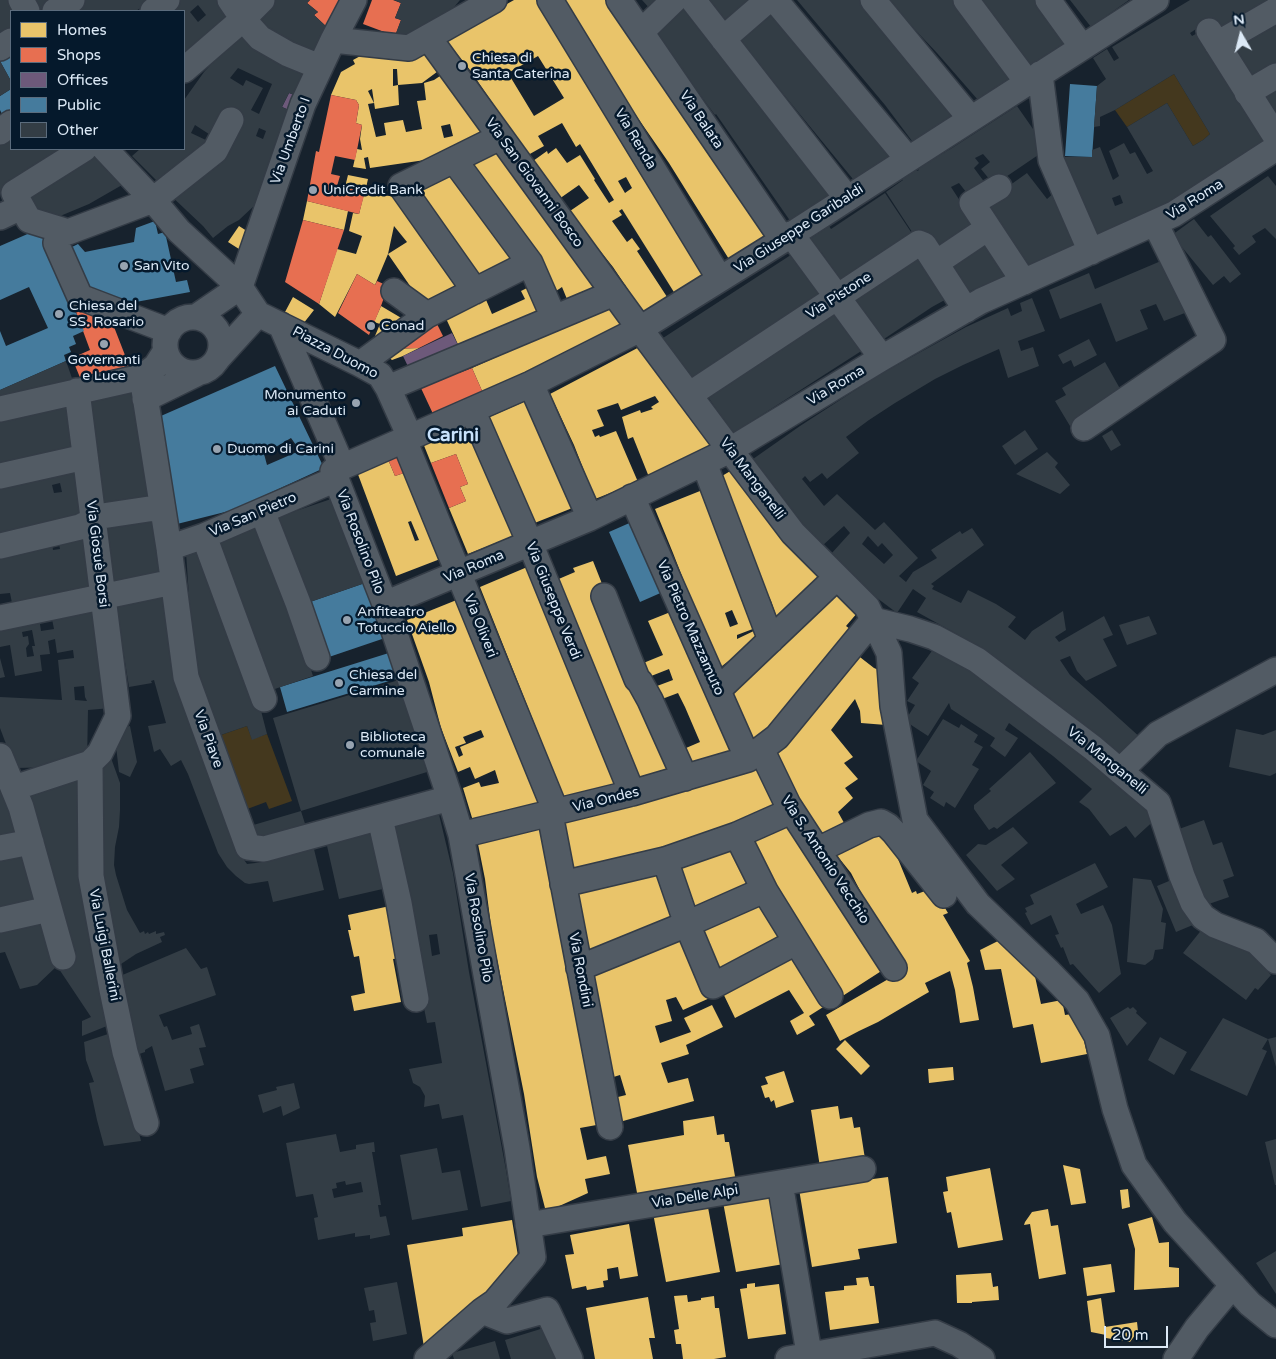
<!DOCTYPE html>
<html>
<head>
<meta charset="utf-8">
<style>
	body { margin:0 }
	#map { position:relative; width:1276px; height:1359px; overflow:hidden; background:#17222d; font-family:"Varela Round",sans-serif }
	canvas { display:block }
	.legend { position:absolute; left:10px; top:10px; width:175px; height:140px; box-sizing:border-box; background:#05192c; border:1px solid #5b6c7d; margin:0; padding:6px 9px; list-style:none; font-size:15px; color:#dce9f6 }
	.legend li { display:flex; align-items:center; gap:10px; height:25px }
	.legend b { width:25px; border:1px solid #5b6c7d }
	.north { position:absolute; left:1216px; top:10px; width:50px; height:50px; -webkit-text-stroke:4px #05192c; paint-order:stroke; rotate:352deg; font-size:14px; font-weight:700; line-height:20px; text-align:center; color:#dce9f6 }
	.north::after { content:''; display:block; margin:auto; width:18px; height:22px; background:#dce9f6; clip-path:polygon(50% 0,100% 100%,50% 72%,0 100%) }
	.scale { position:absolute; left:1104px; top:1326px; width:64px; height:22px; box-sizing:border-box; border:2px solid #dce9f6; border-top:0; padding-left:6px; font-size:15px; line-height:18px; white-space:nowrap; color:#dce9f6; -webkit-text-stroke:4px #05192c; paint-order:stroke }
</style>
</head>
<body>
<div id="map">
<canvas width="1276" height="1359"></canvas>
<ul class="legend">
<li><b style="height:14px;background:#e9c46a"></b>Homes</li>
<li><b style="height:14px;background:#e76f51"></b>Shops</li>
<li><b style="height:14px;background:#6d597a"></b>Offices</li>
<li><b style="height:14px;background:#457b9d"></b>Public</li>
<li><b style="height:14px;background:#333d45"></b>Other</li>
</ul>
<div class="north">N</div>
<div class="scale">20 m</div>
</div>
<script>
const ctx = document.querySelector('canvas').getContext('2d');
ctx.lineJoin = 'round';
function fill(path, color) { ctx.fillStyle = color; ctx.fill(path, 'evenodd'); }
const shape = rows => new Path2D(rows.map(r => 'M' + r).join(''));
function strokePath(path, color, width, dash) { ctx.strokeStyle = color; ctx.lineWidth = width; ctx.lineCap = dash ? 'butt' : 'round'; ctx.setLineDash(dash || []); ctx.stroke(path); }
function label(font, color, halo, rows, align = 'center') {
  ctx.font = font + ' "Varela Round",sans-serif'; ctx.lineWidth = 5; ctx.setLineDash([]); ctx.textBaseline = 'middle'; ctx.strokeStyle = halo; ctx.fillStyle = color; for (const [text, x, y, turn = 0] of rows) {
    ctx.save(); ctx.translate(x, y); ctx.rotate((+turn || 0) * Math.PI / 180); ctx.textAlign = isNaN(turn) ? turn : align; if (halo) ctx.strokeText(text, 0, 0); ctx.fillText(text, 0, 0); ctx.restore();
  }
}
const green = shape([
	[1174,74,1210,134,1203,140,1193,146,1167,103,1127,127,1115,110],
	[247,726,252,739,267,734,292,801,269,809,266,802,242,811,215,737]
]);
const homes = shape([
	[514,0,536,0,644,180,709,278,677,297,622,209,619,211,622,215,612,221,627,242,632,238,640,249,637,251,671,303,647,318,613,267,589,237,570,211,589,198,579,185,559,199,533,161,547,151,548,154,556,148,567,163,580,155,595,179,594,180,609,203,614,200,580,144,576,147,562,123,538,136,544,146,528,155,470,70,445,39],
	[538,56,564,98,534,116,508,73],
	[626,177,632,188,625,193,618,181],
	[564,0,610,0,774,237,732,264,669,163,615,85],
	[430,46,445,66,422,83,398,85,397,69,393,69,393,86,398,85,399,105,375,109,372,89,368,91,374,103,368,104,376,137,386,135,384,123,403,120,406,132,422,129,417,101,426,100,424,83,434,80,446,72,494,137,432,159,370,168,368,157,364,158,366,169,353,167,357,149,362,150,360,139,362,125,356,123,359,105,356,100,331,95,341,72,355,64,353,60,364,54],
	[450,124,453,136,444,138,441,126],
	[496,141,604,287,569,304,562,287,553,293,464,162],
	[452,166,515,261,476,285,415,193],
	[348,175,368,179,365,192,345,187],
	[364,194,403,197,467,289,426,309,388,254,407,242,394,226,388,254,375,285,357,274,335,317,319,304,337,249,356,254,362,236,349,231,353,213,359,214],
	[307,201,348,211,344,230,303,220],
	[239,226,250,233,239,249,228,242],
	[537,283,550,313,462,353,443,312,484,295,492,314,525,299,521,291],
	[293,297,314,310,303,324,285,312],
	[618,300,631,326,483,393,472,368,539,338],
	[381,306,403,319,391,340,375,336,380,324,374,322],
	[647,343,718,443,649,477,633,437,628,439,622,417,640,410,641,413,653,409,651,407,659,402,655,396,621,410,618,403,597,410,604,426,592,430,595,437,599,435,600,437,616,431,638,482,595,499,574,445,550,394],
	[419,348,403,356,392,360,381,351,389,349],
	[535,397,580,505,532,524,487,418],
	[475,422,519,534,468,554,449,508,466,501,460,487,468,484,456,454,431,463,423,443],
	[387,457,395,476,413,470,448,556,396,576,356,469],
	[411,521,419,540,415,541,408,522],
	[737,467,823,580,779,624,771,601,737,531,717,479],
	[705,489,758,627,737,635,737,639,760,628,762,634,742,651,718,669,673,553,655,509],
	[732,610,738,624,730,627,725,613],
	[593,561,676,771,638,783,554,581,575,572,573,568],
	[532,565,621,787,566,803,480,587],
	[831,589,858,612,846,626,850,629,758,745,729,699],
	[464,597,546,805,473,821,463,788,479,782,481,787,499,783,495,770,475,779,470,767,458,772,441,728,429,682,407,620],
	[481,730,484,737,460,747,463,755,459,757,455,747,466,743,463,737],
	[673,611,734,753,687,772,679,751,700,742,685,707,678,693,654,702,649,689,673,680,669,669,641,680,636,666,663,655,648,621],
	[856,654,874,668,888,674,886,725,861,723,860,711,855,699,831,730,853,757,844,763,858,779,845,788,853,798,838,812,848,830,820,845,770,761],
	[760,762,778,804,722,831,570,876,557,817,639,803,679,793],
	[790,813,886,968,841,997,745,837],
	[543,819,602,1124,580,1128,587,1160,606,1156,610,1174,585,1179,588,1193,546,1212,537,1177,524,1094,492,934,485,879,476,834],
	[884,825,912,893,916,891,917,894,933,888,948,913,943,915,970,961,967,963,973,987,979,1020,960,1023,955,990,950,971,925,983,929,992,922,996,878,1022,859,1031,840,1041,826,1015,904,970,869,908,851,873,831,848],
	[732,840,755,885,693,910,675,864],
	[663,866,680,918,583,954,568,890],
	[763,896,786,944,719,976,697,926],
	[390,906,401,958,393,959,401,1002,354,1011,351,996,365,993,359,956,354,957,348,930,351,930,348,915],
	[682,931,712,997,683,1010,676,997,666,1000,672,1021,655,1026,660,1043,691,1032,684,1018,712,1005,723,1027,686,1045,689,1054,661,1063,668,1083,688,1078,694,1101,616,1123,610,1099,626,1095,620,1075,607,1079,582,969],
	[1004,938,1031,958,1041,1004,1062,1000,1065,1015,1078,1013,1087,1054,1041,1063,1033,1024,1013,1028,1001,969,985,970,980,950],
	[795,949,828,1004,809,1016,815,1025,797,1035,790,1021,804,1013,789,990,735,1018,721,989],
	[845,1040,870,1066,861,1075,836,1049],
	[953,1067,954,1080,929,1083,928,1069],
	[784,1071,794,1102,776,1108,774,1100,771,1102,769,1097,765,1098,761,1086,768,1084,765,1077],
	[838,1106,840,1119,852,1117,854,1128,860,1127,865,1159,820,1167,811,1110],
	[714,1116,717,1135,724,1134,725,1142,729,1142,736,1182,638,1198,628,1145,684,1135,683,1121],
	[1063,1165,1080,1169,1086,1203,1071,1205],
	[990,1168,1003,1240,958,1248,951,1212,947,1213,943,1192,948,1191,946,1177],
	[888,1177,897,1243,858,1249,860,1259,812,1267,799,1189],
	[1128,1189,1130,1207,1122,1209,1120,1190],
	[772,1194,784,1264,736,1272,723,1202],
	[707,1202,720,1272,666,1282,653,1213],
	[1048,1209,1051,1226,1058,1225,1066,1274,1039,1279,1030,1224,1024,1225,1025,1222,1032,1212],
	[1152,1217,1159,1243,1169,1242,1169,1267,1179,1268,1179,1287,1134,1290,1135,1249,1128,1224],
	[512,1220,519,1262,517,1266,506,1268,508,1279,424,1347,407,1245,463,1236,462,1228],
	[629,1224,638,1276,620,1279,618,1267,607,1269,608,1280,603,1281,604,1287,587,1290,586,1286,572,1289,565,1255,574,1254,570,1235],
	[1111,1264,1115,1292,1087,1296,1083,1268],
	[991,1273,993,1287,998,1286,999,1300,972,1302,972,1303,957,1303,956,1275],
	[868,1277,870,1286,874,1286,879,1323,830,1330,825,1292,844,1290,844,1286,857,1285,856,1278],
	[755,1283,755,1287,779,1284,786,1334,748,1339,740,1289,747,1288,747,1284],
	[687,1295,688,1302,701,1300,701,1298,714,1296,715,1308,719,1308,726,1357,714,1359,683,1359,681,1344,676,1344,674,1330,679,1329,674,1296],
	[648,1297,655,1338,649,1338,653,1359,595,1359,586,1308],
	[1101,1298,1105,1327,1137,1322,1138,1331,1130,1342,1106,1338,1106,1335,1091,1332,1087,1301]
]);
const shops = shape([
	[310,0,341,0,329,29,314,15,318,12,307,3],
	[372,0,393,0,401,3,395,18,401,20,395,36,363,24],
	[331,95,356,100,359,105,356,123,362,125,355,160,335,156,331,174,340,176,337,186,365,192,359,214,307,201,316,151,319,152],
	[303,220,344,230,319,304,285,282],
	[357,274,375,285,377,281,388,286,381,306,369,335,338,313],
	[87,308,109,314,130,368,81,380,72,358,90,350,76,312],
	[435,320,443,336,419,348,389,349],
	[472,368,483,393,434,416,420,386,457,370,459,373],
	[406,450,413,470,395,476,387,457],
	[456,454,468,484,460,487,466,501,449,508,431,463]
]);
const offices = shape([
	[289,93,300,97,291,111,282,107],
	[452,333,462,353,413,377,403,356]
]);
const public = shape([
	[11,51,11,81,0,61,0,58],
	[1070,84,1097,86,1092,157,1065,156],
	[11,89,11,115,5,120,0,110,0,96],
	[155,221,158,234,165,232,176,282,187,280,190,292,114,306,89,294,68,249,78,244,85,252,134,242,136,228],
	[39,229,84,331,73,336,76,344,69,347,71,352,64,355,66,361,0,390,0,331,6,346,48,328,29,287,0,300,0,246],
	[275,366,324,468,233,510,177,524,154,419],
	[291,438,296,445,297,452,267,465,264,454],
	[634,521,665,591,640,602,609,532],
	[365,583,385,638,329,657,310,602],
	[392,652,399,678,287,712,280,687]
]);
const building = shape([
	[0,0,9,0,15,11,11,11,11,34,0,41],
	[30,0,57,0,39,11],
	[77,0,148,0,149,2,136,11,59,11],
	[174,0,228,0,235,9,184,55,184,11,160,11],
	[198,5,206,15,198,22,190,12],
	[269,0,310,0,307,3,318,12,314,15,329,29,317,55,288,48,253,14],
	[394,0,460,0,450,12,417,33,395,36,401,20,395,18,401,3],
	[642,0,662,0,651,10],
	[700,0,762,0,724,32],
	[797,0,868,0,961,112,915,145,885,105],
	[887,0,959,0,1012,76,995,89,978,100,937,53],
	[978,0,1043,0,1069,41,1028,67],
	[1070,0,1129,0,1091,27],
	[1190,0,1276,0,1220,37,1210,20,1190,33,1192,36,1203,30,1273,141,1135,223,1098,239,1062,157,1092,157,1092,150,1100,147,1113,180,1119,176,1109,151,1124,143,1130,154,1135,152,1147,174,1153,171,1127,127,1167,103,1193,146,1203,140,1210,134,1174,74,1115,110,1100,117,1100,126,1094,127,1097,86,1106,79,1093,58,1107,49,1114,61,1119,58,1112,47],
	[1120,195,1123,203,1115,206,1112,198],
	[687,1,838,192,793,225,716,114,715,115,653,32],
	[775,8,901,153,857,184,739,40],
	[1276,16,1276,70,1249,87,1225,47],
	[238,28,313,67,300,97,289,93,282,107,291,111,256,204,239,220,228,226,213,238,203,226,168,193,212,160,218,166,226,157,220,154,212,136,195,125,191,133,208,141,164,188,132,156,140,149,184,149,184,100,204,72,222,52],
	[238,68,272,84,259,114,251,110,263,88,246,80,243,86,230,78],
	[259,128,266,131,263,139,256,136],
	[0,61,11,81,11,89,0,96],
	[1276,83,1276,124,1257,96],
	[1017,106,1047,149,994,185,981,169,990,162,983,154,975,158,979,163,974,168,988,187,970,197,959,183,951,187,979,230,943,255,914,235,886,192,903,180,901,178,914,168,917,171,919,170,917,167,939,153,940,155,952,148],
	[11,131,11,149,73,149,24,180,0,192,0,142],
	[99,151,129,181,89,204,53,219,36,212,25,191],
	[1027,173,1047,199,1057,190,1083,243,1028,268,984,202,1013,183],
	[1268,176,1276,186,1276,239,1265,228,1252,236,1256,242,1239,255,1233,248,1235,246,1210,216],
	[885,193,913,235,843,283,821,252,817,254,808,240,829,226,831,229],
	[1194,219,1208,237,1211,235,1241,274,1230,283,1224,276,1213,285,1172,235],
	[982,235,1010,274,968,292,948,260],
	[922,248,952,296,932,307,878,343,848,295],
	[800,249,830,294,692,383,663,338],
	[1168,258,1190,311,1164,321,1156,304,1140,310,1148,329,1116,342,1101,303,1060,319,1049,290,1089,273,1095,289],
	[1032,298,1045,331,1018,341,1021,351,1033,347,1039,366,1008,378,999,349,963,365,935,379,895,403,869,420,846,437,859,453,827,479,822,473,810,482,805,476,802,479,824,506,837,494,875,530,884,522,918,558,899,576,906,582,913,572,937,558,931,550,960,531,962,534,972,528,984,545,931,584,934,586,932,589,961,603,968,590,996,604,1016,617,1008,627,1025,640,1032,631,1063,611,1066,630,1055,637,1059,642,1104,616,1113,635,1103,639,1117,666,1086,681,1077,671,1070,656,1060,660,1070,675,1100,701,1142,739,1123,759,1050,702,1039,691,1019,677,1005,665,955,633,917,612,926,598,913,589,897,613,877,598,831,554,850,533,844,526,822,546,796,519,781,495,753,459,800,426,877,376,966,327,1008,308,1011,316,1022,311,1020,303],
	[868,536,878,547,882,543,893,555,884,564,862,544],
	[837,304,866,348,732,434,705,392],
	[1089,339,1097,355,1074,367,1071,360,1063,364,1058,355],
	[66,361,73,381,0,398,0,390],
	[1105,362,1123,394,1070,426,1055,401,1066,395,1062,388],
	[137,386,156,496,103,506,87,395],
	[68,399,79,448,0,465,0,414],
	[1025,430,1038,449,1015,465,1002,446],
	[1112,430,1121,445,1111,451,1102,436],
	[1047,452,1058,463,1055,467,1070,485,1060,494,1016,474],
	[79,464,87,516,0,537,0,479],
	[60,483,62,492,54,493,52,485],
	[337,497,365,583,310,602,278,517],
	[157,511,165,576,114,583,104,519],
	[263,523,313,676,269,691,215,541],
	[87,534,95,587,74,592,12,603,10,593,0,594,0,552,52,542,53,550,60,549,58,539],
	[201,546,258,699,267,734,252,740,247,726,215,737,193,681,191,628,186,552],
	[167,590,242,857,247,864,264,862,262,853,312,841,324,890,273,902,268,881,249,884,245,883,236,876,227,867,218,853,188,774,181,760,171,766,160,749,154,752,148,726,166,723,154,680,151,681,152,683,129,687,115,600],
	[96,607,111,708,88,710,87,762,63,767,15,768,0,728,0,697,62,700,58,660,74,658,73,650,57,653,55,639,48,641,50,654,40,655,42,671,15,676,10,645,0,647,0,624,39,617,41,631,54,629,51,614],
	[32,630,35,646,32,646,34,656,27,657,26,648,29,644,28,636,23,637,22,632],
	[84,686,85,697,87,701,75,700,74,687],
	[1149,616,1157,634,1127,645,1119,625],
	[937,644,1160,815,1135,838,1126,826,1110,836,1089,809,1079,802,1092,789,1053,756,1009,723,1005,730,1018,738,1005,757,990,746,995,738,951,709,949,703,928,736,905,721,915,705,907,701,919,683,912,678],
	[0,658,5,677,0,678],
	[399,680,427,772,301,811,307,830,256,845,250,826,301,811,273,718],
	[943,719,959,728,961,724,978,735,974,742,983,747,972,765,979,769,955,808,946,802,944,807,930,798,934,792,923,785,931,771,916,761],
	[130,726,137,762,130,777,119,772,114,729],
	[1236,729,1263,735,1276,730,1276,773,1270,776,1229,767],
	[1030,752,1056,783,997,829,994,827,989,830,974,809,974,805,991,791,989,789],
	[111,758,120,783,120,810,119,827,115,847,114,865,116,875,127,910,140,933,144,931,145,934,148,932,149,934,156,931,156,934,164,932,165,935,160,937,162,942,136,954,121,964,111,967,94,772],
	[86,767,112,1024,82,1036,82,1021,91,1017,59,969,76,952,61,919,27,790],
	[0,768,26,839,0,844],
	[437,806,453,873,469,972,506,1170,511,1201,481,1207,463,1115,442,1119,439,1104,424,1107,425,1096,420,1087,413,1083,409,1069,442,1063,435,1022,427,1023,386,818],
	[437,934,440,954,432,956,429,935],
	[1204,820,1213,845,1222,842,1234,876,1223,880,1229,897,1206,905,1179,829],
	[374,826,387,888,339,899,325,837],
	[1013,827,1028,843,1001,865,1015,879,997,891,966,855,978,844,986,845],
	[28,849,42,903,0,913,0,855],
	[1095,863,1108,887,1076,904,1081,914,1103,905,1112,925,1121,974,1099,993,1073,964,1070,965,1063,947,1061,948,1055,935,1059,934,1051,915,1031,925,1025,913,1027,912,1025,908,1034,904,1030,895],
	[1181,876,1200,922,1176,932,1157,886],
	[1133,878,1151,880,1163,909,1161,922,1166,923,1163,949,1155,950,1153,959,1145,965,1127,962],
	[45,915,57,966,37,985,20,989,5,952,0,953,0,925],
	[1203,928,1242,941,1273,965,1268,972,1271,975,1258,990,1255,988,1246,1000,1183,953],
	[186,948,201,969,207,967,216,995,159,1015,164,1027,167,1026,172,1040,192,1034,190,1027,199,1024,206,1047,199,1048,204,1065,190,1069,194,1083,165,1091,152,1046,145,1050,145,1052,131,1057,113,979],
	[1128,1007,1130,1009,1133,1007,1137,1011,1136,1013,1147,1023,1127,1046,1110,1018],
	[1223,1018,1268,1039,1276,1037,1276,1067,1268,1039,1262,1049,1267,1051,1247,1096,1190,1070],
	[114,1032,141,1141,104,1146,97,1120,89,1083,94,1082,86,1060,84,1042],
	[1160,1037,1187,1052,1174,1075,1148,1060],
	[294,1083,300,1108,283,1116,281,1106,263,1113,258,1095,277,1090,276,1087],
	[336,1134,340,1152,356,1149,356,1145,374,1142,375,1152,372,1152,381,1205,378,1205,380,1217,386,1216,390,1235,370,1239,370,1235,355,1237,355,1233,318,1240,314,1218,318,1217,313,1194,296,1197,286,1143],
	[345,1181,346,1185,361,1182,363,1192,334,1198,332,1189,337,1188,336,1183],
	[1276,1139,1276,1185,1275,1185,1265,1142],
	[437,1148,442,1173,460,1170,468,1210,412,1220,400,1155],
	[1276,1251,1276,1294,1256,1263],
	[397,1282,407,1334,373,1341,370,1323,376,1322,374,1310,369,1311,364,1288],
	[547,1327,559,1359,511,1359,505,1340],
	[495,1341,500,1359,454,1359,452,1353]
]);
const minor = shape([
	[21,0,27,11],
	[230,0,243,19,260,38,288,54,320,67],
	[550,0,720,279],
	[619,0,783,240],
	[693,0,847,198],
	[775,0,908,159],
	[873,0,971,119],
	[966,0,1028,83],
	[1048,0,1082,47],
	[55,11,72,0],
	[153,11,167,0],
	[1209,31,1276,137],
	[641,32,674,0],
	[428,37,640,329,730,450,793,533,867,607,889,653,893,706,915,820,978,904,1047,970,1077,1001,1097,1036,1115,1109,1134,1165,1175,1222,1250,1304,1276,1325],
	[723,39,768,0],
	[333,40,409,48,494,0],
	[1217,44,1276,10],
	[0,48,11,41],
	[184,70,243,19,262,0],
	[1040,74,1051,160,1091,252],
	[1247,93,1276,76],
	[0,132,11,123],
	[84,149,14,193,29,220,68,232,153,200,215,151,231,120],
	[105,149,153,200,179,231,240,287,258,314,360,364,380,375,388,388,410,437],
	[454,160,530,263,554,318],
	[999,187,972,203,1024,282],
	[0,217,21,207],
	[59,230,56,243,80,297,169,331],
	[791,234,882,358],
	[936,263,988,228],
	[240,287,303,104,333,40,354,0],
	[475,291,401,186,500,137],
	[427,315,530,263],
	'165 345a28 28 0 1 1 56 0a28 28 0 1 1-56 0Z',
	[196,317,240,287],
	[281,325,342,466],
	[218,358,258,314],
	[360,364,427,315,394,291],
	[142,377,169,548,186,677,248,847,264,849,450,798],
	[531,384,590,518],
	[388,388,614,293],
	[689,395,919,243,924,245,966,310],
	[145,399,196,374],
	[0,409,142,377,156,366,165,352],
	[472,410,530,543,632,793],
	[1084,428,1213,340,1155,223],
	[404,440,556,812],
	[704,463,771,640],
	[0,476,85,457],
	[632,497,748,759],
	[262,511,298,603,317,658],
	[204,536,264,699],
	[0,546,80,527,102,516,162,507],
	[169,548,204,536,336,479],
	[604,596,637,679,640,682,650,700,685,778],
	[385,604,590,518,730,450,882,358,981,301,1174,214,1276,148],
	[0,618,173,582],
	[718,690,837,577],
	[761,749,788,805,894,968],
	[0,756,21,807,63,957],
	[90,763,91,876,112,990,125,1052,146,1123],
	[1120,771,1158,734,1276,670],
	[14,788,90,763,100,753,118,716,77,391],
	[550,814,610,1127],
	[380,818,399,903,416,999],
	[461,835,632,793,748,759,777,737,873,620,910,629,934,637,977,660,1093,748,1120,771,1158,803,1182,876,1193,903,1203,917,1215,925,1256,941,1276,961],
	[737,835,765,891,830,996],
	[0,848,31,842],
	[818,850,869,825,881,822,888,826,894,832,944,895],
	[665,860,687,924,713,986,796,942],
	[563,884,665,860,737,835,791,811],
	[0,920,49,909],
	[579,968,687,924,764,890],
	[780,1183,810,1359],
	[528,1225,863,1169],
	[482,1311,507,1321,547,1310,570,1359],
	[427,1359,482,1311,495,1302,533,1257,517,1148,461,835,450,798,385,604,333,471,531,384,640,329,783,240,1156,0],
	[788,1359,935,1333,959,1344,982,1359],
	[1176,1359,1197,1328,1233,1285]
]);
const markers = [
	[462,66,5,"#97a3b0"],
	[313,190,5,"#97a3b0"],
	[124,266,5,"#97a3b0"],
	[59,314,5,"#97a3b0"],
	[371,326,5,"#97a3b0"],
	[104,344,5,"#97a3b0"],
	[356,403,5,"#97a3b0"],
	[217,449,5,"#97a3b0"],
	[347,620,5,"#97a3b0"],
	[339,683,5,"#97a3b0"],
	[350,745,5,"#97a3b0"]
];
const poiNames = [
	["Chiesa di",472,58],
	["Santa Caterina",472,74],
	["UniCredit Bank",323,190],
	["San Vito",134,266],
	["Chiesa del",69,306],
	["SS. Rosario",69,322],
	["Conad",381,326],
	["Governanti",104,360,"center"],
	["e Luce",104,376,"center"],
	["Monumento",346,395,"right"],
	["ai Caduti",346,411,"right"],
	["Duomo di Carini",227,449],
	["Anfiteatro",357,612],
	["Totuccio Aiello",357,628],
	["Chiesa del",349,675],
	["Carmine",349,691],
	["Biblioteca",360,737],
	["comunale",360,753]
];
const streetNames = [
	["Via Balata",701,120,56],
	["Via Renda",635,139,59],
	["Via Umberto I",291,141,-70],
	["Via San Giovanni Bosco",534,183,54],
	["Via Roma",1195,200,-32],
	["Via Giuseppe Garibaldi",799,229,-33],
	["Via Pistone",839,296,-33],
	["Piazza Duomo",335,353,28],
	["Via Roma",836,386,-31],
	["Via Manganelli",752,479,53],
	["Via San Pietro",253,515,-23],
	["Via Rosolino Pilo",360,542,69],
	["Via Giosuè Borsi",97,554,83],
	["Via Roma",474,567,-23],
	["Via Giuseppe Verdi",553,601,68],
	["Via Oliveri",480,626,68],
	["Via Pietro Mazzamuto",690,628,66],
	["Via Piave",208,739,70],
	["Via Manganelli",1107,761,39],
	["Via Ondes",606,800,-14],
	["Via S. Antonio Vecchio",825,860,57],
	["Via Rosolino Pilo",478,928,80],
	["Via Luigi Ballerini",104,945,79],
	["Via Rondini",580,970,79],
	["Via Delle Alpi",695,1197,-9]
];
const districtNames = [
	["Carini",453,436]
];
fill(green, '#44381e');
fill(homes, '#e9c46a');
fill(shops, '#e76f51');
fill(offices, '#6d597a');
fill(public, '#457b9d');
fill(building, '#333d45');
strokePath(minor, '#343c46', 28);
strokePath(minor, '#525b64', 25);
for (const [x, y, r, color] of markers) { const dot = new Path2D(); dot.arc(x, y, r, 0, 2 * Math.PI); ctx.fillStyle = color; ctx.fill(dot); strokePath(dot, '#05192c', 2); }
label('14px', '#dce9f6', '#05192c', poiNames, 'left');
label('14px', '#dce9f6', '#05192c', streetNames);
label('bold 19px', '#c8e2fc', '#05192c', districtNames);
</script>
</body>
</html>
